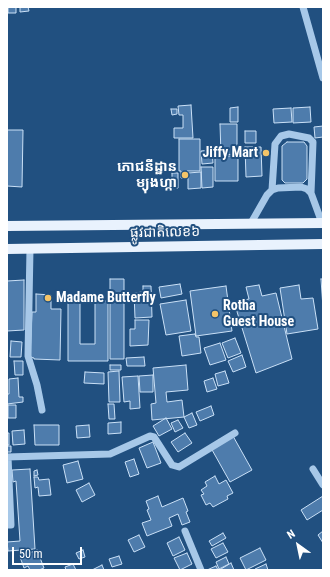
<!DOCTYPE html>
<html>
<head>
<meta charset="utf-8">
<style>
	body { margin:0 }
	#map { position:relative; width:330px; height:577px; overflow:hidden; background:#215080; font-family:"Roboto Condensed",sans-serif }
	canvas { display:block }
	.frame { position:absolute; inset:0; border:8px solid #fff; pointer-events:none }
	.north { position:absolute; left:278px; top:525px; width:40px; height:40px; -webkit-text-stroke:3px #215080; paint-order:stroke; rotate:327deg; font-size:11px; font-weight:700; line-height:16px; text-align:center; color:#fff }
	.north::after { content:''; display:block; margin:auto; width:14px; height:18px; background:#fff; clip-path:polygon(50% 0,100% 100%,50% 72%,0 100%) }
	.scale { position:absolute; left:12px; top:547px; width:70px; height:18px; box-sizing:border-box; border:2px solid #fff; border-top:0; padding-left:5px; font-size:12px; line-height:14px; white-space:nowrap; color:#fff; -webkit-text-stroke:3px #215080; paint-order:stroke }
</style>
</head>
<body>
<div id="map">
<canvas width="330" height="577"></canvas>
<div class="frame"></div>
<div class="north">N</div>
<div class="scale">50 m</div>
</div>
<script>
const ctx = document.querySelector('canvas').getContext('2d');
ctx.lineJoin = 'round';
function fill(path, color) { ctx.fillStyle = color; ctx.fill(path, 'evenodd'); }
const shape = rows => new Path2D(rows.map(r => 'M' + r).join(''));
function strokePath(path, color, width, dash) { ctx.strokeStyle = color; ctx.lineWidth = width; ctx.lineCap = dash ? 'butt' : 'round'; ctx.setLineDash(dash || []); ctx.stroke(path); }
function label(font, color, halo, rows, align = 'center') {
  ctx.font = font + ' "Roboto Condensed","Noto Sans Khmer",sans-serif'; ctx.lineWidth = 4; ctx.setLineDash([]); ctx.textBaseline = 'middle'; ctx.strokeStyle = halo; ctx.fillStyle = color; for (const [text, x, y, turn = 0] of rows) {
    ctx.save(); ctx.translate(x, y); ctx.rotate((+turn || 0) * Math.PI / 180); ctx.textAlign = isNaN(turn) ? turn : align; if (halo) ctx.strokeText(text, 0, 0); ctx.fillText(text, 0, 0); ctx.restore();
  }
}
const building = shape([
	[8,7,16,7,16,13,8,13,8,7],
	[20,7,28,7,29,11,20,12,20,7],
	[191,105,193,138,174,138,174,128,183,128,183,115,179,115,178,106,191,105],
	[238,107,238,122,230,122,230,108,238,107],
	[310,107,311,122,293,123,293,108,310,107],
	[291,108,292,122,274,123,273,109,291,108],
	[171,109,177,109,177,114,172,115,171,109],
	[220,124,237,124,237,154,221,155,220,124],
	[323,126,323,137,315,138,314,127,323,126],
	[7,130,23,130,22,187,7,186,7,130],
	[245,131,256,131,256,143,245,143,245,131],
	[179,139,200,139,200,171,187,171,187,178,181,178,181,171,179,171,179,139],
	[287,142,304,142,307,146,307,179,303,183,285,183,282,180,282,146,287,142],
	[245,147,261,147,262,176,246,177,245,147],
	[212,150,213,163,202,164,201,151,212,150],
	[215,156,238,156,238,181,215,181,215,156],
	[201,167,213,167,213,187,202,188,201,167],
	[201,172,201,188,188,189,188,173,201,172],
	[172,173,178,173,178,188,172,189,172,173],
	[110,279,124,279,124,359,110,359,110,279],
	[321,279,323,279,323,308,321,279],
	[24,280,24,330,7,331,7,281,24,280],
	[180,284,182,294,161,298,159,287,180,284],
	[259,285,262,296,276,293,292,359,256,373,234,302,249,299,246,287,259,285],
	[299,285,301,299,313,298,318,329,287,334,280,288,299,285],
	[143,286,151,286,152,317,135,318,134,293,143,292,143,286],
	[226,286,232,331,196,336,190,291,226,286],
	[36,294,51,295,51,309,61,309,60,360,34,359,34,358,30,357,32,312,36,312,36,294],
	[186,300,191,331,166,335,160,304,186,300],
	[68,301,80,301,80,344,95,344,95,301,108,301,108,361,68,361,68,301],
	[135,320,149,320,148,345,130,346,130,329,135,329,135,320],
	[195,334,196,337,199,337,201,353,182,356,179,336,195,334],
	[235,338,241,353,228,358,222,343,235,338],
	[11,341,22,342,21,357,10,357,11,341],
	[220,343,226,360,210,365,204,348,220,343],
	[242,355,246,367,233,372,228,361,242,355],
	[144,357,145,366,127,366,126,358,144,357],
	[14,361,23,361,23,375,15,375,14,361],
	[110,365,121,365,121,370,110,370,110,365],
	[186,365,188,390,166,392,167,402,182,400,184,417,152,420,151,404,156,403,153,368,186,365],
	[119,371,120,402,109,402,108,372,119,371],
	[225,371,229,383,218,386,215,374,225,371],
	[85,372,104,373,104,384,84,383,85,372],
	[153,375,153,392,140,392,139,376,153,375],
	[138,376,140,408,130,409,130,401,124,402,122,377,138,376],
	[18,378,19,397,23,397,23,402,7,404,7,394,9,394,9,379,18,378],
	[213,378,217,389,207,392,204,381,213,378],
	[108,404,114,404,115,419,109,419,108,404],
	[8,405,16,405,16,418,8,418,8,405],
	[211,406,214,415,200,421,196,412,211,406],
	[192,413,197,425,189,428,184,417,192,413],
	[166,418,172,429,159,436,153,426,166,418],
	[178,420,183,428,175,432,171,423,178,420],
	[121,422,121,433,108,434,108,423,121,422],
	[34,425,59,425,59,445,35,445,34,425],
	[89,425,90,437,77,438,76,426,89,425],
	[24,430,25,444,13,445,12,431,24,430],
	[7,433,9,433,9,445,7,445,7,433],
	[185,433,192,443,178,452,171,442,185,433],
	[233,436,252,470,230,482,211,448,233,436],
	[153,442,161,463,147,468,139,448,153,442],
	[7,446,11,446,11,452,7,452,7,446],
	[134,459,139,474,130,477,125,462,134,459],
	[78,461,83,479,67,483,63,465,78,461],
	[30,469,35,549,8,551,7,542,20,541,16,481,13,482,12,470,30,469],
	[37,470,38,475,34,476,34,471,37,470],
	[215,476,219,484,226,480,233,493,227,496,228,499,213,507,210,503,206,505,201,495,204,494,201,490,207,486,205,482,215,476],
	[34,477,38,477,39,480,49,479,51,495,39,496,38,487,35,488,34,477],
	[89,483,95,495,82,502,76,490,89,483],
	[158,496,162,507,183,498,188,511,186,512,190,522,182,525,178,514,169,518,172,526,147,536,142,523,151,520,147,510,149,509,146,501,158,496],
	[323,496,323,510,307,520,301,510,323,496],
	[323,531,323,543,318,535,323,531],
	[223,533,226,538,212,546,209,541,223,533],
	[139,535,145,547,134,552,128,540,139,535],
	[179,537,185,550,173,556,167,543,179,537],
	[223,543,228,552,216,558,211,549,223,543],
	[260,548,266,560,246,570,240,558,260,548],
	[37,550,44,568,39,570,30,570,28,566,24,568,20,557,37,550],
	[83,550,85,557,79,559,76,553,83,550],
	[187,553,192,564,180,570,174,558,187,553],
	[119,556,122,564,112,567,109,559,119,556],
	[226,557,229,564,219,569,216,562,226,557],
	[231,563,234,570,221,570,221,569,231,563],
	[73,564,76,570,66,570,65,567,73,564],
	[266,564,268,570,256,570,255,569,266,564],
	[102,565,104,570,92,570,102,565],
	[216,566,218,570,207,570,216,566]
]);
const minor = shape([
	[303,7,323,78],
	[272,190,275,144,281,136,289,134,309,138,313,142,311,193],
	[251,223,267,195,272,190,278,188,301,187,307,189,311,193,322,223],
	[30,249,28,356,37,385,42,410],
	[7,457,110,454,150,436,154,437,172,465,179,467,235,433],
	[313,469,323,485],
	[7,525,11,525,8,457],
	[185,531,201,570]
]);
const major = shape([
	[7,226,323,223],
	[7,249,323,244]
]);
const markers = [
	[266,153,4,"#f4c468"],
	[185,175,4,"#f4c468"],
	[48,298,4,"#f4c468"],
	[215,314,4,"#f4c468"]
];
const poiNames = [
	["Jiffy Mart",258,153],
	["ភោជនីដ្ឋាន",177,167],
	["ម្យុងហ្កា",177,183],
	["Madame Butterfly",56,298,"left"],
	["Rotha",223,306,"left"],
	["Guest House",223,322,"left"]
];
const streetNames = [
	["ផ្លូវជាតិលេខ៦",165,233,-1]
];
fill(building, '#4e7cac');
strokePath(building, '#cae0f6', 1);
strokePath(minor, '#a7c8e8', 7);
strokePath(major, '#e9f2fd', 10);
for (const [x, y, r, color] of markers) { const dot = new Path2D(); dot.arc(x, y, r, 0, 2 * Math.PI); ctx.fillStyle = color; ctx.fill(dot); strokePath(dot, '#215080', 1.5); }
label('bold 14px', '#fff', '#215080', poiNames, 'right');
label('14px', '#fff', '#215080', streetNames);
</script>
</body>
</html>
